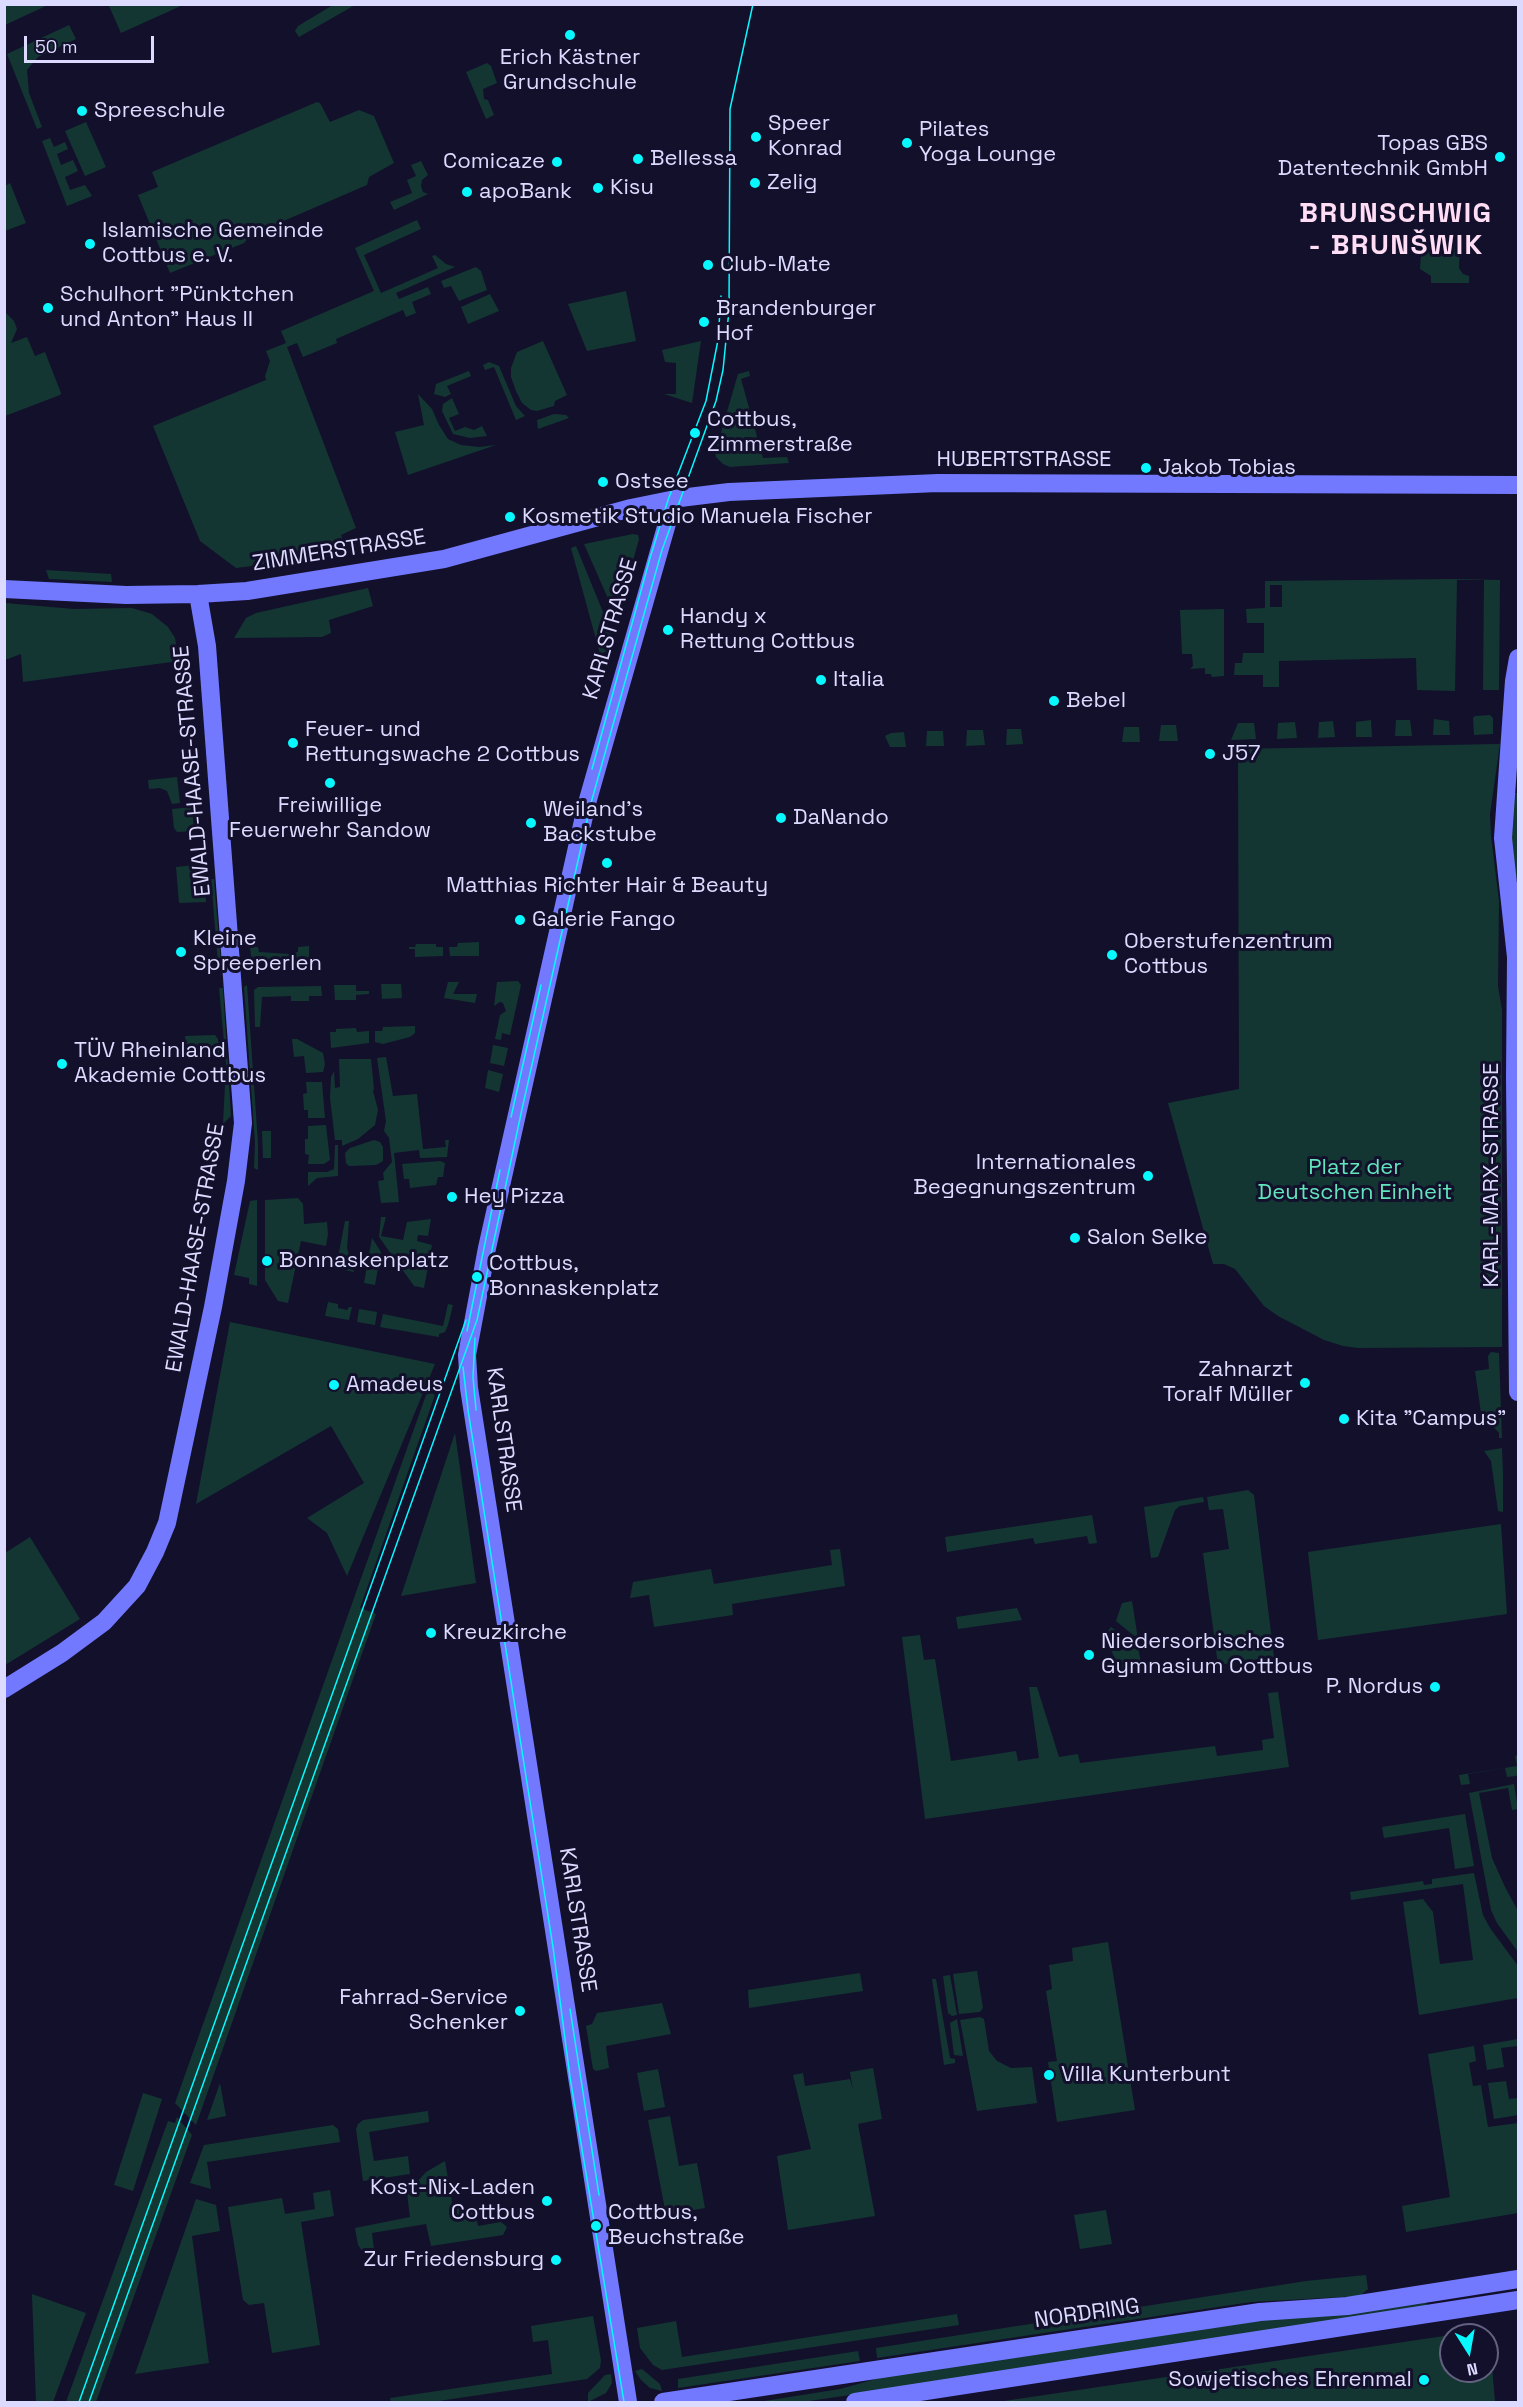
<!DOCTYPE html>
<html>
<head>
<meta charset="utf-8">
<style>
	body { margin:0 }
	#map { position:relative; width:1523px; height:2407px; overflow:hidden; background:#13102c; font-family:"Space Grotesk",sans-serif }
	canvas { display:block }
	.frame { position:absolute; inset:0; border:6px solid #dcdbff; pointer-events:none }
	.north { position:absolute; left:1439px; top:2323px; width:60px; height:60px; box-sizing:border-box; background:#13102c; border:2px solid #636180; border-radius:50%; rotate:169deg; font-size:16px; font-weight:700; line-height:24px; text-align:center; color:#dcdbff }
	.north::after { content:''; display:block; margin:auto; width:21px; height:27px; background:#07f9ff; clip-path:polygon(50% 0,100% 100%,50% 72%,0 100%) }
	.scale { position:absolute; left:24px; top:36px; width:130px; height:27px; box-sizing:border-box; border:3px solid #dcdbff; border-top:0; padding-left:8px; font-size:18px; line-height:21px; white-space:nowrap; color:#dcdbff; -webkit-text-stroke:4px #13102c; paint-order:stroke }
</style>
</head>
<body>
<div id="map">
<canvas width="1523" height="2407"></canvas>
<div class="frame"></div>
<div class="north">N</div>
<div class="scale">50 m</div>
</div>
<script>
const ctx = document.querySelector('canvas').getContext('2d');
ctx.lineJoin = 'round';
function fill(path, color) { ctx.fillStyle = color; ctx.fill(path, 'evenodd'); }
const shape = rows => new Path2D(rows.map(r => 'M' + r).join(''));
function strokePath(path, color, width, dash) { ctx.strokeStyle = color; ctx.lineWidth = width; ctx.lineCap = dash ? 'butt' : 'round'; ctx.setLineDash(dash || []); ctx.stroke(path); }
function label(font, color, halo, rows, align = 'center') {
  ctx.font = font + ' "Space Grotesk",sans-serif'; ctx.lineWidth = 6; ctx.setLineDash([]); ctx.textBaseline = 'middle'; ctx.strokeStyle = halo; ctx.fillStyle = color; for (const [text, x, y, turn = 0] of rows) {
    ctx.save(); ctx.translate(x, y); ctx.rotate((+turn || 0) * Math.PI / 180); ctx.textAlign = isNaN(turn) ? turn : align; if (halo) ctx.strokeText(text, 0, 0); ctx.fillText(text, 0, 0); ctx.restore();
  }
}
const green = shape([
	[5,4,48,4,48,5,5,25],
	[113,4,182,4,183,5,121,33,109,6],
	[333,5,355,5,299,37,295,31,298,26],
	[69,25,76,39,38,57,27,70,29,93,42,127,37,129,7,54],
	[487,63,491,66,497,83,483,89,484,99,488,100,494,115,486,119,466,72],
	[317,102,320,103,330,122,359,110,374,116,394,163,369,177,367,185,251,235,244,243,170,273,138,195,158,187,152,172],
	[86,122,106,167,85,176,65,131],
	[50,138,54,147,65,142,68,149,57,154,61,165,73,160,78,171,65,177,70,190,85,185,92,196,67,206,42,141],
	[421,161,428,175,422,180,421,186,423,192,428,194,394,210,390,202,412,193,407,180,416,176,411,165],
	[10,183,26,223,5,231,5,186],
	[417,220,421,229,364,255,381,293,438,268,432,256,435,255,446,264,455,267,396,293,399,299,428,287,431,294,412,302,416,313,406,317,403,310,336,339,337,343,303,357,297,343,287,347,356,528,341,535,347,554,236,568,200,541,153,426,266,380,265,376,270,361,266,351,286,343,281,331,374,291,355,248],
	[1422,240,1460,241,1459,268,1463,274,1469,276,1469,283,1431,283,1431,276,1420,269],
	[476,267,481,271,487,290,459,301,451,286,444,288,441,281],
	[626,291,636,341,587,351,568,304],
	[490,294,499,311,468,324,461,307],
	[5,312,14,321,17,329,11,343,27,337,35,356,45,352,61,393,60,395,5,416],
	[543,341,567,395,555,401,554,406,537,411,531,410,522,403,516,391,511,377,511,368,517,352],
	[701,341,692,403,664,394,676,394,676,363,665,362,662,350],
	[489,362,499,366,516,406,525,416,516,420,494,367,485,370,483,365],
	[469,371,471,376,447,386,451,394,445,397,434,394,436,384],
	[749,371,750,376,741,379,763,458,787,457,789,463,730,467,723,464,716,457,715,453,738,374],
	[418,394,432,409,439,425,448,439,461,445,479,447,496,445,408,475,395,432,424,425],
	[452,398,459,414,449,418,455,431,465,427,474,430,482,426,487,436,470,438,453,434,442,411,443,404],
	[554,414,566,415,569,418,538,429,537,420],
	[633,534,638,535,639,539,617,619,584,544],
	[576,546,612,634,608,651,600,654,571,548],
	[46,570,111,574,112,582,49,579],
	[1453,579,1500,580,1499,690,1483,690,1484,580,1457,580,1455,691,1417,690,1416,658,1279,661,1279,687,1263,687,1263,675,1234,675,1235,663,1242,663,1243,653,1264,653,1264,623,1247,623,1246,609,1265,608,1265,581],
	[1270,585,1282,585,1282,607,1270,607],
	[368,588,373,606,329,620,331,633,322,637,234,638,246,618,256,613],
	[5,603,74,609,132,608,152,614,168,627,175,638,179,661,23,682,21,654,5,660],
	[1224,609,1224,676,1212,677,1211,674,1205,674,1205,668,1190,669,1193,666,1192,654,1182,654,1180,610],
	[1490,715,1493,718,1493,734,1474,735,1473,718,1475,716],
	[1434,719,1449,721,1450,735,1433,735],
	[1371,720,1372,737,1356,737,1356,722],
	[1396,720,1410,720,1412,736,1395,736],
	[1333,721,1335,737,1318,738,1319,722],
	[1295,722,1297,738,1277,739,1278,723],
	[1238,723,1254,723,1256,739,1231,740],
	[1161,725,1176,725,1178,741,1159,741],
	[1124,727,1139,727,1140,742,1122,742],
	[1007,729,1021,729,1023,744,1006,745],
	[967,730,983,730,985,745,966,746],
	[927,731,943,731,944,746,926,746],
	[904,732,906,747,890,747,885,736,891,733],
	[1500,744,1490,814,1491,836,1499,901,1498,986,1502,1010,1502,1347,1358,1348,1343,1346,1324,1340,1278,1316,1264,1306,1235,1269,1224,1264,1213,1264,1168,1103,1239,1089,1238,749],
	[177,777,180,803,172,804,167,791,160,788,149,789,148,780],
	[1511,793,1518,793,1518,885,1509,844],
	[192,807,194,831,177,832,174,828,172,809],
	[204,864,206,902,179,903,176,867],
	[211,879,214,879,221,963,218,963],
	[479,942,479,956,450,956,449,947,457,947,458,943],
	[416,944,436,944,436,947,443,947,443,956,415,957,415,949,409,949,409,947,415,947],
	[309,946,309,959,255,960,251,956,250,947,258,947,259,952,289,954,298,952,298,947],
	[518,981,521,985,510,1035,502,1033,501,1040,495,1039,500,1015,506,1011,503,1003,500,1002,494,1006,497,982],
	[448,982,459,982,453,994,477,994,475,1003,444,998],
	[381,984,401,984,402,998,382,999],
	[247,985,258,1143,258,1170,254,1168,255,1143,244,987],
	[334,985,356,985,356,991,369,991,369,994,356,995,356,1000,335,1000],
	[321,986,322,996,309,996,309,1001,291,1001,291,996,262,997,260,1027,255,1027,254,990,258,987],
	[219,988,223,988,231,1116,223,1124,226,1064],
	[415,1026,415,1033,410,1037,383,1044,375,1042,375,1031,382,1031,383,1027],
	[356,1028,357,1032,369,1031,369,1043,331,1048,330,1032,336,1032,336,1029],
	[215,1035,218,1039,220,1057,186,1057,185,1036],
	[292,1039,297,1039,323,1053,325,1064,323,1072,306,1073,304,1056,294,1057],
	[493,1045,508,1048,504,1066,490,1063],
	[386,1057,393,1096,417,1094,423,1149,446,1147,445,1140,449,1140,447,1157,420,1158,419,1150,394,1153,399,1202,381,1203,378,1181,384,1180,383,1173,392,1162,389,1138,384,1131,386,1121,377,1058],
	[339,1059,371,1059,374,1089,373,1091,378,1110,375,1125,358,1139,342,1146,342,1140,335,1140,330,1098,331,1077,334,1071,335,1088,340,1087],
	[488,1070,503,1074,499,1092,485,1088],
	[306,1082,322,1082,325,1118,308,1118,308,1110,304,1110,303,1094,307,1093],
	[326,1125,330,1160,324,1164,308,1164,309,1155,305,1154,305,1139,308,1139,308,1126],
	[262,1131,271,1131,271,1158,263,1158],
	[374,1140,380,1142,383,1147,383,1161,376,1165,349,1166,346,1163,345,1153,350,1148],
	[335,1145,338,1145,338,1176,317,1178,308,1186,308,1172,327,1172,334,1169],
	[440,1161,445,1163,443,1177,438,1177,436,1185,410,1188,409,1179,404,1179,402,1164],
	[298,1198,303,1204,304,1224,327,1222,328,1234,326,1246,301,1241,288,1303,278,1301,265,1280,265,1200],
	[257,1200,257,1286,249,1284,249,1278,234,1275,250,1201],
	[381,1217,386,1217,381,1236,403,1240,407,1222,431,1219,428,1236,418,1235,417,1241,432,1245,424,1288,414,1286,379,1237],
	[345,1221,349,1221,347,1248,354,1272,336,1268],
	[372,1238,381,1252,375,1285,364,1283],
	[328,1302,338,1304,338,1308,347,1310,349,1307,352,1307,349,1320,325,1316],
	[448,1304,453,1305,448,1325,445,1332,439,1334,439,1337,380,1327,383,1314,443,1326],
	[359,1309,377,1312,375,1325,357,1322],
	[230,1322,435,1364,347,1576,327,1533,307,1518,364,1483,331,1426,196,1504],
	[1491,1352,1499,1353,1502,1438,1499,1438,1499,1433,1481,1413,1475,1371,1489,1369,1488,1356],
	[430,1392,435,1395,360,1608,376,1614,196,2125,175,2103,426,1395],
	[455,1433,476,1583,401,1596],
	[1502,1448,1503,1475,1503,1512,1498,1511,1491,1461,1484,1451],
	[1248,1490,1254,1495,1274,1657,1218,1665,1203,1553,1229,1549,1223,1509,1209,1510,1207,1497],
	[1203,1497,1204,1502,1180,1506,1175,1510,1158,1557,1151,1558,1144,1507],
	[1092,1515,1097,1543,1089,1544,1087,1536,1035,1544,1033,1538,947,1552,945,1537],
	[1501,1524,1507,1614,1318,1640,1308,1552],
	[30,1537,80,1619,5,1665,5,1553],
	[840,1549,845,1586,732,1604,733,1615,654,1627,649,1595,630,1598,633,1582,711,1569,714,1584,832,1565,830,1550],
	[1132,1601,1138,1639,1116,1621,1122,1603],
	[1017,1608,1022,1620,958,1629,956,1617],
	[1111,1627,1138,1647,1143,1674,1124,1677,1104,1636],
	[920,1635,924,1660,935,1659,951,1761,1016,1751,1018,1761,1039,1758,1029,1687,1037,1687,1059,1757,1078,1754,1080,1763,1215,1746,1217,1756,1263,1750,1262,1740,1274,1738,1268,1693,1278,1692,1289,1767,925,1819,902,1637],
	[1518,1755,1518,1774,1516,1776,1507,1777,1505,1768,1468,1774,1470,1784,1461,1785,1459,1775,1517,1766,1515,1756],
	[1514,1784,1518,1809,1512,1810,1508,1788,1479,1793,1492,1858,1505,1887,1518,1911,1518,1952,1497,1923,1491,1910,1469,1793],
	[1465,1814,1474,1866,1455,1869,1449,1828,1384,1838,1382,1827],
	[1474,1873,1483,1915,1490,1928,1518,1966,1518,1998,1419,2015,1403,1902,1423,1899,1433,1912,1440,1964,1473,1960,1463,1884,1351,1900,1350,1892,1423,1881,1424,1885,1432,1884,1432,1879],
	[1108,1942,1135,2110,1057,2122,1048,2062,1057,2061,1046,1991,1052,1989,1049,1965,1073,1961,1072,1948],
	[977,1971,983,2008,980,2012,959,2014,953,1974],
	[860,1973,863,1991,749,2008,748,1990],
	[950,1975,957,2015,952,2016,948,2013,943,1976],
	[932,1979,936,1979,950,2058,955,2059,955,2063,944,2065],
	[662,2003,671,2034,606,2046,609,2068,596,2071,593,2069,586,2026,592,2024,597,2013],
	[980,2017,984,2019,989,2051,997,2061,1011,2068,1032,2067,1037,2103,977,2111,960,2020],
	[957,2019,963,2056,954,2055,950,2023],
	[1518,2039,1518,2046,1501,2048,1504,2067,1487,2070,1483,2045],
	[1474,2046,1476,2061,1469,2063,1473,2086,1481,2085,1488,2127,1518,2123,1518,2213,1406,2232,1402,2206,1450,2197,1428,2054],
	[873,2068,882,2119,858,2124,875,2216,788,2230,777,2156,811,2149,793,2075,803,2073,805,2086,850,2079,853,2090,850,2072],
	[658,2069,665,2107,644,2111,637,2073],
	[1506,2081,1509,2099,1518,2098,1518,2115,1494,2119,1488,2083],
	[220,2083,226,2116,207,2120],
	[143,2093,162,2099,133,2191,114,2185],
	[428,2111,429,2122,369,2132,374,2161,408,2156,410,2174,363,2181,356,2129,358,2124,363,2120],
	[670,2116,679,2166,697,2163,705,2208,666,2215,648,2120],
	[177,2117,192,2135,96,2402,66,2402,168,2121,175,2123],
	[333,2125,338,2129,340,2142,207,2162,211,2189,190,2183,204,2145],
	[445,2161,453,2208,474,2206,478,2226,501,2222,507,2227,503,2235,431,2246,426,2224,372,2233,374,2250,363,2252,358,2245,355,2228,410,2217,407,2193,426,2172],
	[330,2190,334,2216,301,2222,320,2345,272,2353,264,2303,249,2305,243,2300,228,2207,282,2198,285,2214,315,2209,313,2193],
	[196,2199,216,2205,220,2231,192,2236,209,2363,135,2374],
	[1106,2210,1112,2244,1080,2249,1074,2215],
	[1366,2275,1368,2289,1360,2296,1251,2302,877,2358,876,2348,1306,2281],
	[32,2294,86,2313,53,2402,36,2402],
	[1426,2302,1428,2308,927,2384,802,2402,758,2402,840,2389,890,2375,1251,2320],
	[957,2314,959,2325,662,2370,653,2365,640,2348,637,2328,676,2321,682,2357],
	[593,2316,601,2360,600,2368,587,2379,432,2402,391,2402,390,2398,552,2374,548,2340,533,2342,531,2326],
	[1489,2330,1495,2402,997,2402,1451,2335,1451,2371,1487,2371,1487,2335,1453,2335],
	[858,2351,860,2361,678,2388,678,2379],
	[642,2369,660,2384,662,2391,650,2388,641,2380,635,2371],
	[611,2374,612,2383,606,2393,588,2402,588,2393,605,2375]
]);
const secondary = shape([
	[4,589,126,595,198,594,247,591,444,559,631,508,680,498,729,492,938,483,1518,485],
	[1518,658,1514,681,1503,838,1516,957,1515,1077,1518,1392],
	[4,1689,62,1653,104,1622,137,1586,155,1552,167,1523,213,1307,236,1181,243,1123,207,646,198,594],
	[628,2402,469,1388,467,1355,487,1248,587,803,674,499],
	[663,2402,1260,2312,1347,2306,1518,2279],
	[855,2402,1518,2300]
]);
const tram = shape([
	[592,769,650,558,668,500,706,401,718,340,721,296],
	[511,1117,541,985],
	[467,1331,500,1170],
	[475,1338,473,1377,476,1410],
	[463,1367,468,1410,553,1947,570,2077,624,2402],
	[570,2009,599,2195],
	[79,2402,466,1320],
	[89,2402,477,1320,522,1109,591,803,662,550,716,401,723,370,729,310,730,109,753,4]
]);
const markers = [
	[570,35,6,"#07f9ff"],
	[82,111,6,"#07f9ff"],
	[756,137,6,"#07f9ff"],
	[907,143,6,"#07f9ff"],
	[1500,157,6,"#07f9ff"],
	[638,159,6,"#07f9ff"],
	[557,162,6,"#07f9ff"],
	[755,183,6,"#07f9ff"],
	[598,188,6,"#07f9ff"],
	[467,192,6,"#07f9ff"],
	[90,244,6,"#07f9ff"],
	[708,265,6,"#07f9ff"],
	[48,308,6,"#07f9ff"],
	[704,322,6,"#07f9ff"],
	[695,433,6,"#07f9ff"],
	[1146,468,6,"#07f9ff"],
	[603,482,6,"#07f9ff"],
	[510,517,6,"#07f9ff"],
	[668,630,6,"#07f9ff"],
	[821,680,6,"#07f9ff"],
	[1054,701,6,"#07f9ff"],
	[293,743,6,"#07f9ff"],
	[1210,754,6,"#07f9ff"],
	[330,783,6,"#07f9ff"],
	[781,818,6,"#07f9ff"],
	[531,823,6,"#07f9ff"],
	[607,863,6,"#07f9ff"],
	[520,920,6,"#07f9ff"],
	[181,952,6,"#07f9ff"],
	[1112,955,6,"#07f9ff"],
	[62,1064,6,"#07f9ff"],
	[1148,1176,6,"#07f9ff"],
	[452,1197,6,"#07f9ff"],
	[1075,1238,6,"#07f9ff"],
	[267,1261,6,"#07f9ff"],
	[477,1277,6,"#07f9ff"],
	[1305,1383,6,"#07f9ff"],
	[334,1385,6,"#07f9ff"],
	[1344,1419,6,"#07f9ff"],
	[431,1633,6,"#07f9ff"],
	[1089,1655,6,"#07f9ff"],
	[1435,1687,6,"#07f9ff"],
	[520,2011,6,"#07f9ff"],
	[1049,2075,6,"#07f9ff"],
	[547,2201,6,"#07f9ff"],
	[596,2226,6,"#07f9ff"],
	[556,2260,6,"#07f9ff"],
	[1424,2380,6,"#07f9ff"]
];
const poiNames = [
	["Erich Kästner",570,58,"center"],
	["Grundschule",570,83,"center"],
	["Spreeschule",94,111],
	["Speer",768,124],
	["Konrad",768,149],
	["Pilates",919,130],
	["Yoga Lounge",919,155],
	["Topas GBS",1488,144,"right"],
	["Datentechnik GmbH",1488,169,"right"],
	["Bellessa",650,159],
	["Comicaze",545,162,"right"],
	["Zelig",767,183],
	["Kisu",610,188],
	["apoBank",479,192],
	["Islamische Gemeinde",102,231],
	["Cottbus e. V.",102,256],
	["Club-Mate",720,265],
	["Schulhort \"Pünktchen",60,295],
	["und Anton\" Haus II",60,320],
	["Brandenburger",716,309],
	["Hof",716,334],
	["Cottbus,",707,420],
	["Zimmerstraße",707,445],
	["Jakob Tobias",1158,468],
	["Ostsee",615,482],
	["Kosmetik Studio Manuela Fischer",522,517],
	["Handy x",680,617],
	["Rettung Cottbus",680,642],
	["Italia",833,680],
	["Bebel",1066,701],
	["Feuer- und",305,730],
	["Rettungswache 2 Cottbus",305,755],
	["J57",1222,754],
	["Freiwillige",330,806,"center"],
	["Feuerwehr Sandow",330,831,"center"],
	["Weiland's",543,810],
	["Backstube",543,835],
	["DaNando",793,818],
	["Matthias Richter Hair & Beauty",607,886,"center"],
	["Galerie Fango",532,920],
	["Kleine",193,939],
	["Spreeperlen",193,964],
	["Oberstufenzentrum",1124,942],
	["Cottbus",1124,967],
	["TÜV Rheinland",74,1051],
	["Akademie Cottbus",74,1076],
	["Internationales",1136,1163,"right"],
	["Begegnungszentrum",1136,1188,"right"],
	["Hey Pizza",464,1197],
	["Salon Selke",1087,1238],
	["Bonnaskenplatz",279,1261],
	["Cottbus,",489,1264],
	["Bonnaskenplatz",489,1289],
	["Zahnarzt",1293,1370,"right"],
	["Toralf Müller",1293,1395,"right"],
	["Amadeus",346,1385],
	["Kita \"Campus\"",1356,1419],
	["Kreuzkirche",443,1633],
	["Niedersorbisches",1101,1642],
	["Gymnasium Cottbus",1101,1667],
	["P. Nordus",1423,1687,"right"],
	["Fahrrad-Service",508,1998,"right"],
	["Schenker",508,2023,"right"],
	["Villa Kunterbunt",1061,2075],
	["Kost-Nix-Laden",535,2188,"right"],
	["Cottbus",535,2213,"right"],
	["Cottbus,",608,2213],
	["Beuchstraße",608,2238],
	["Zur Friedensburg",544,2260,"right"],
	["Sowjetisches Ehrenmal",1412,2380,"right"]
];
const streetNames = [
	["HUBERTSTRASSE",1024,460],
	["ZIMMERSTRASSE",339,551,-9],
	["KARLSTRASSE",611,629,-74],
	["EWALD-HAASE-STRASSE",193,771,-95],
	["KARL-MARX-STRASSE",1492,1175,-90],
	["EWALD-HAASE-STRASSE",196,1248,-80],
	["KARLSTRASSE",503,1440,82],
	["KARLSTRASSE",577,1920,81],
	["NORDRING",1087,2314,-8]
];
const parkNames = [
	["Platz der",1355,1168],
	["Deutschen Einheit",1355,1193]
];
const districtNames = [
	["BRUNSCHWIG",1396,214],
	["- BRUNŠWIK",1396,246]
];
fill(green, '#133632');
strokePath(secondary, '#7279ff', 18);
strokePath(tram, '#07f9ff', 1.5);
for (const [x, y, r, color] of markers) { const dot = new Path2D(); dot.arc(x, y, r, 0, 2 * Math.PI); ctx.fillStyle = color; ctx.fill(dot); strokePath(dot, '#13102c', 2); }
label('22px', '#dcdbff', '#13102c', poiNames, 'left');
label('22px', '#dcdbff', '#13102c', streetNames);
label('22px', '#61e5ba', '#13102c', parkNames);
ctx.letterSpacing = '1.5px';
label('bold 28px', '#ffddf5', '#13102c', districtNames);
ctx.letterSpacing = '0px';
</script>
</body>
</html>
